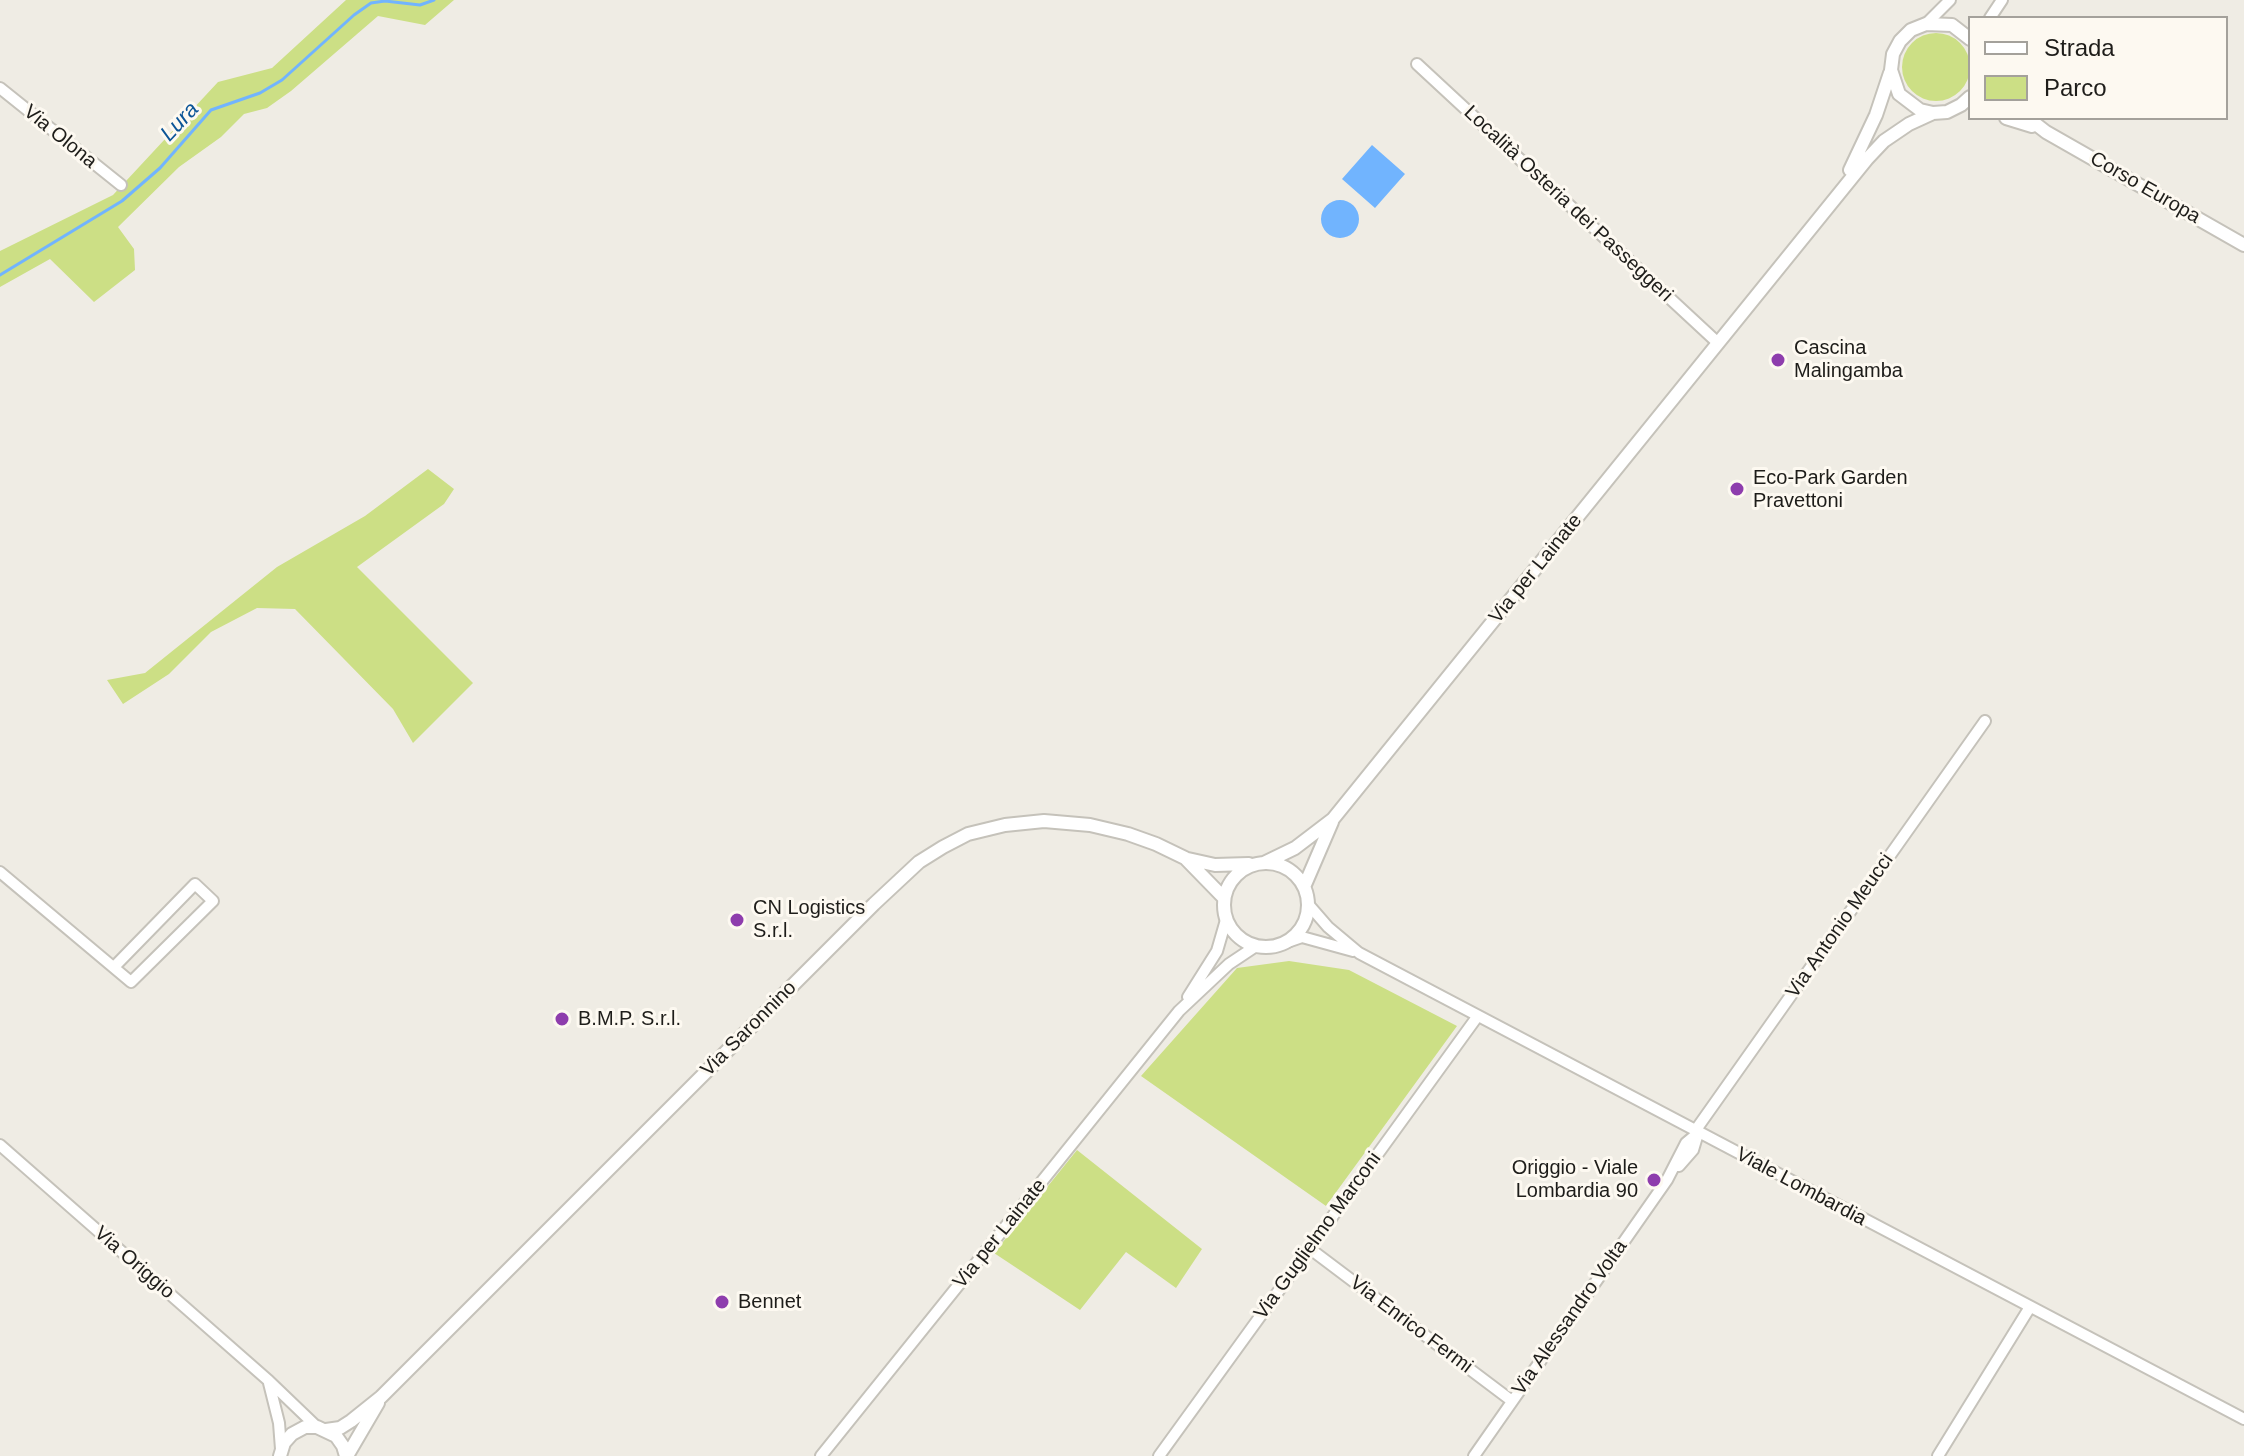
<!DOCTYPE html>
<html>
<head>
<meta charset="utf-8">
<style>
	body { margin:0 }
	#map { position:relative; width:2244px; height:1456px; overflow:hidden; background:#efece4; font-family:Helvetica,sans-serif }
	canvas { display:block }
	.legend { position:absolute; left:1968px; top:16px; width:260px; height:104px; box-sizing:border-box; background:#fdf9f1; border:2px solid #a4a19b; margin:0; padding:10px 14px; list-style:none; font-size:24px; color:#1e1d1a }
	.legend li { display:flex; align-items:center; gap:16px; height:40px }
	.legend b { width:40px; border:2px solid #a4a19b }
</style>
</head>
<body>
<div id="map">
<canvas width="2244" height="1456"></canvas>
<ul class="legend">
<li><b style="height:10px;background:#fff"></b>Strada</li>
<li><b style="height:22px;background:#ccdf85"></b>Parco</li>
</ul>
</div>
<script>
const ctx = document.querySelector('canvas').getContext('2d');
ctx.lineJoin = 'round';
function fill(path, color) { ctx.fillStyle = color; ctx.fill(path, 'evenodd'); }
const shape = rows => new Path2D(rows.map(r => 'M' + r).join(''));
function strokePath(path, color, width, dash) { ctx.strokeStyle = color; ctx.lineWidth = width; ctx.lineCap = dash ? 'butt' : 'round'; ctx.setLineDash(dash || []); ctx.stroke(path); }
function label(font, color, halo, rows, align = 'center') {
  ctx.font = font + ' Helvetica,sans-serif'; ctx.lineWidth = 6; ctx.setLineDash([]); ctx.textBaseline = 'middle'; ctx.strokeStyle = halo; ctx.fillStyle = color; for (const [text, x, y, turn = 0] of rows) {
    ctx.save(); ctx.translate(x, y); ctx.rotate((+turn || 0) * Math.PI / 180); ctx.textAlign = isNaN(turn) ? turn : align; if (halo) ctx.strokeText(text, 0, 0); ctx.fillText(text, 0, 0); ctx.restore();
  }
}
const green = shape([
	[346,0,454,0,425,25,378,16,291,91,267,108,244,114,221,137,179,167,118,227,134,249,135,270,94,302,50,259,0,287,0,251,113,195,218,82,272,68],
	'1902 67a34 34 0 1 1 68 0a34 34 0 1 1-68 0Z',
	[428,469,454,489,444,504,357,567,473,683,413,743,393,709,295,609,257,608,211,632,169,674,123,704,107,680,145,673,277,567,365,516],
	[1289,961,1349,970,1457,1026,1326,1206,1141,1076,1237,968],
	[1077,1150,1202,1249,1176,1288,1126,1252,1080,1310,994,1253]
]);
const water = shape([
	[1372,145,1405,174,1375,208,1342,179],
	'1321 219a19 19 0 1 1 38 0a19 19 0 1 1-38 0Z'
]);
const stream = shape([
	[0,275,122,201,160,168,211,110,260,93,282,80,354,15,371,3,385,1,420,5,434,0]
]);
const minor = shape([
	[1990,18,2002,0],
	[1926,24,1950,0],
	[1417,64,1718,343],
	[0,88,121,185],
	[0,872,131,982,213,901,195,884,114,967],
	[1308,904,1328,927,1359,953,2244,1419],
	[1279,945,1302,937,1353,951],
	[1188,997,1217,951,1226,920],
	[1695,1131,1985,721],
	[0,1145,269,1381,317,1427],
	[1679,1166,1693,1150,1698,1133],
	[1309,1248,1512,1401],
	[269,1383,279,1423,281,1449],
	[821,1456,1179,1011,1229,964,1256,946],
	[1159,1456,1477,1017],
	[1474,1456,1667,1180,1686,1143,1698,1133],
	[1938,1456,2030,1307]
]);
const major = shape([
	[1970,39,1952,25,1926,24,1911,30,1900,41,1893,54,1891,70,1899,94,1920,110,1933,113,1947,112,1961,105,1970,97],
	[2006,118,2032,126],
	[2028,118,2046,132,2244,245],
	[1850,170,1876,115,1890,73],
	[1188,859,1215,865,1249,864],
	[1264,863,1295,848,1333,819,1867,159,1884,141,1909,124,1933,113],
	'1224 905a42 42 0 1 1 84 0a42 42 0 1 1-84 0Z',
	[1304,887,1332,822],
	[326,1430,340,1428,351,1421,381,1397,874,904,919,862,943,847,968,834,1005,825,1044,821,1090,825,1128,834,1156,844,1185,858,1224,898],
	[280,1456,284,1443,292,1434,305,1427,317,1427,336,1436,343,1446,346,1456],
	[347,1456,378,1403]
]);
const markers = [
	[1778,360,8,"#8e3dad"],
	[1737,489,8,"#8e3dad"],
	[737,920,8,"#8e3dad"],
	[562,1019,8,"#8e3dad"],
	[1654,1180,8,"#8e3dad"],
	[722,1302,8,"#8e3dad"]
];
const streetNames = [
	["Via Olona",60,137,39],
	["Corso Europa",2145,188,30],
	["Località Osteria dei Passeggeri",1568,204,43],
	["Via per Lainate",1536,569,-51],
	["Via Antonio Meucci",1840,926,-55],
	["Via Saronnino",749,1029,-45],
	["Viale Lombardia",1801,1187,28],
	["Via per Lainate",1000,1234,-51],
	["Via Guglielmo Marconi",1318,1236,-54],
	["Via Origgio",134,1263,41],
	["Via Alessandro Volta",1570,1318,-55],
	["Via Enrico Fermi",1411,1325,37]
];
const poiNames = [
	["Cascina",1794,348],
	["Malingamba",1794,371],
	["Eco-Park Garden",1753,478],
	["Pravettoni",1753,501],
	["CN Logistics",753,908],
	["S.r.l.",753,931],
	["B.M.P. S.r.l.",578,1019],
	["Origgio - Viale",1638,1168,"right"],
	["Lombardia 90",1638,1191,"right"],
	["Bennet",738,1302]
];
const waterNames = [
	["Lura",180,122,-47]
];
fill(green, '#ccdf85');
fill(water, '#71b4fe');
strokePath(stream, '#71b4fe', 3);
strokePath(minor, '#c5c2ba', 14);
strokePath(major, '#c5c2ba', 16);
strokePath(minor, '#fff', 10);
strokePath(major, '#fff', 12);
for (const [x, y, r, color] of markers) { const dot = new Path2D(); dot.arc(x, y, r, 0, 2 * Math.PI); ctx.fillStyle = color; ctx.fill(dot); strokePath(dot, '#fdf9f1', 3); }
label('20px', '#1e1d1a', '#fdf9f1', streetNames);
label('20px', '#1e1d1a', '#fdf9f1', poiNames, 'left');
label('italic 22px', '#0c5597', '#fdf9f1', waterNames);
</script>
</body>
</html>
